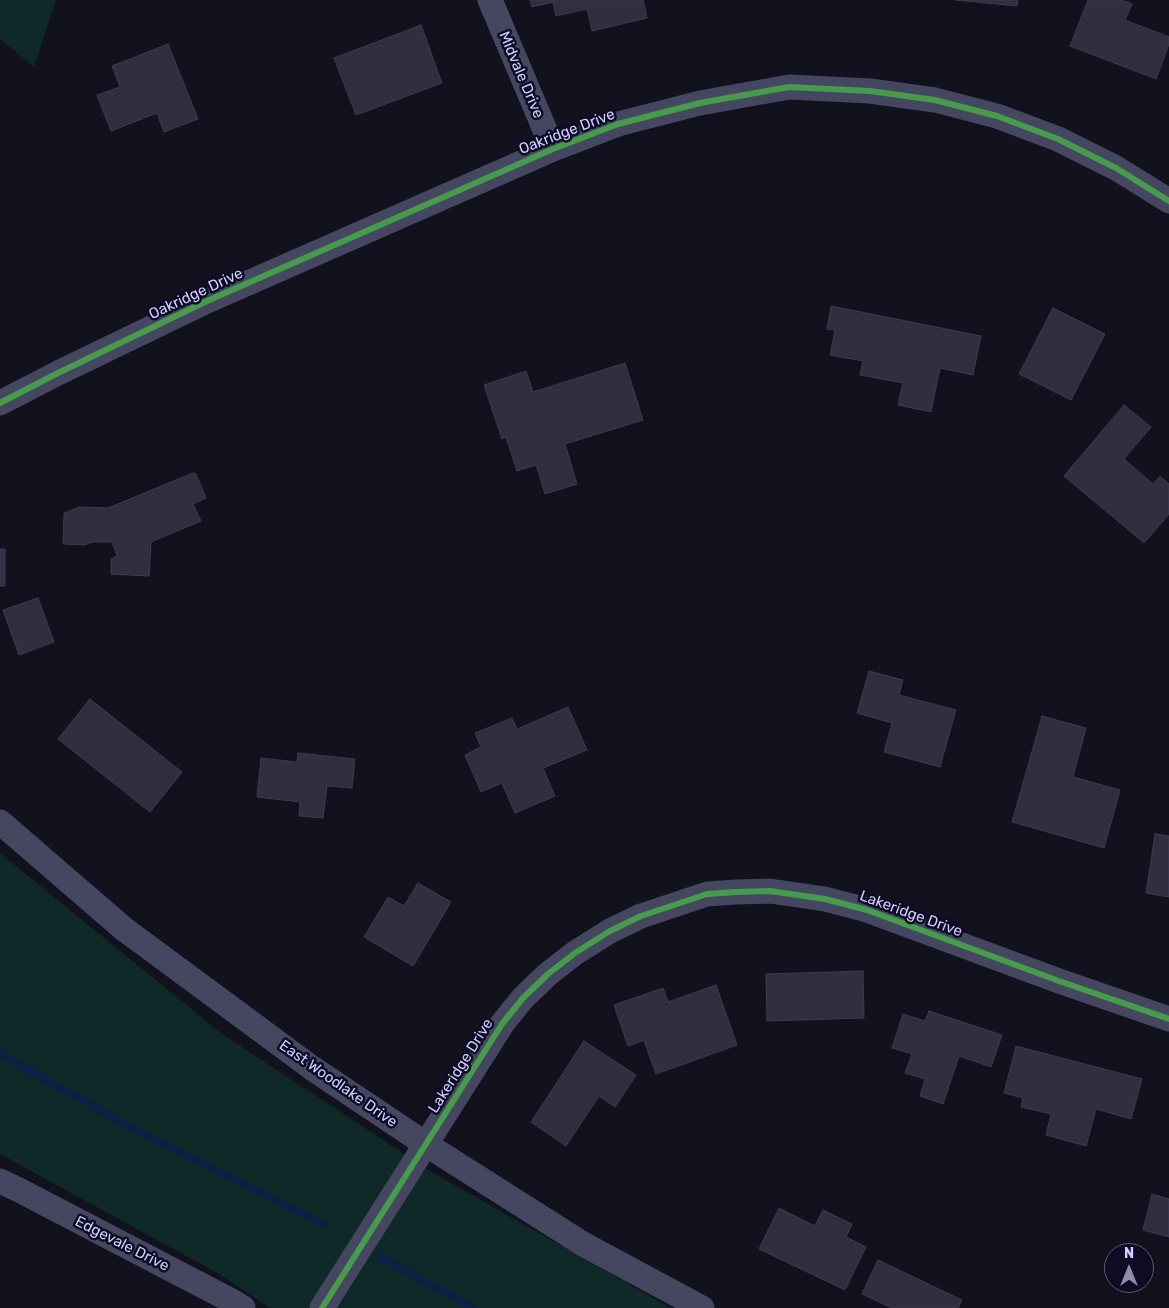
<!DOCTYPE html>
<html>
<head>
<meta charset="utf-8">
<style>
	body { margin:0 }
	#map { position:relative; width:1169px; height:1308px; overflow:hidden; background:#12111e; font-family:Rubik,sans-serif }
	canvas { display:block }
	.north { position:absolute; left:1104px; top:1243px; width:50px; height:50px; box-sizing:border-box; background:#0e0c23; border:1px solid #5b5a7b; border-radius:50%; rotate:0deg; font-size:14px; font-weight:700; line-height:20px; text-align:center; color:#cfceff }
	.north::after { content:''; display:block; margin:auto; width:18px; height:22px; background:#8d8cb0; clip-path:polygon(50% 0,100% 100%,50% 72%,0 100%) }
</style>
</head>
<body>
<div id="map">
<canvas width="1169" height="1308"></canvas>
<div class="north">N</div>
</div>
<script>
const ctx = document.querySelector('canvas').getContext('2d');
ctx.lineJoin = 'round';
function fill(path, color) { ctx.fillStyle = color; ctx.fill(path, 'evenodd'); }
const shape = rows => new Path2D(rows.map(r => 'M' + r).join(''));
function strokePath(path, color, width, dash) { ctx.strokeStyle = color; ctx.lineWidth = width; ctx.lineCap = dash ? 'butt' : 'round'; ctx.setLineDash(dash || []); ctx.stroke(path); }
function label(font, color, halo, rows, align = 'center') {
  ctx.font = font + ' Rubik,sans-serif'; ctx.lineWidth = 5; ctx.setLineDash([]); ctx.textBaseline = 'middle'; ctx.strokeStyle = halo; ctx.fillStyle = color; for (const [text, x, y, turn = 0] of rows) {
    ctx.save(); ctx.translate(x, y); ctx.rotate((+turn || 0) * Math.PI / 180); ctx.textAlign = isNaN(turn) ? turn : align; if (halo) ctx.strokeText(text, 0, 0); ctx.fillText(text, 0, 0); ctx.restore();
  }
}
const green = shape([
	[0,0,56,0,34,67,0,39],
	[0,853,222,1034,435,1174,671,1308,270,1308,219,1274,0,1154]
]);
const stream = shape([
	[0,1050,9,1059,143,1134,324,1225],
	[380,1257,474,1308]
]);
const building = shape([
	[530,0,643,0,647,18,592,31,587,9,556,16,553,2,532,7,530,0],
	[956,0,1018,0,1017,6,956,0],
	[1088,0,1122,0,1132,4,1125,20,1169,37,1169,44,1156,79,1070,46,1088,0],
	[421,25,442,83,356,115,334,58,421,25],
	[168,44,198,119,164,132,157,113,111,131,97,95,120,87,112,66,168,44],
	[831,306,981,336,973,375,940,368,931,412,898,405,903,383,860,375,863,361,830,355,835,330,827,329,831,306],
	[1053,308,1105,334,1071,400,1019,374,1053,308],
	[625,363,643,420,565,444,577,484,545,494,536,465,517,471,506,437,502,439,484,385,526,371,533,392,625,363],
	[1124,405,1151,427,1124,459,1153,484,1160,476,1169,484,1169,514,1144,543,1064,476,1124,405],
	[193,473,196,474,206,498,193,504,201,521,151,542,149,576,111,574,111,559,117,556,112,542,93,542,84,545,63,544,64,513,79,507,108,508,193,473],
	[0,549,5,549,5,586,0,586,0,549],
	[38,598,54,642,19,655,3,610,38,598],
	[869,671,903,680,899,695,956,710,940,767,884,752,892,723,857,713,869,671],
	[90,699,182,772,150,812,58,739,90,699],
	[568,707,587,750,543,768,555,796,515,813,502,783,481,792,465,755,481,747,475,733,512,718,517,729,568,707],
	[1042,716,1086,728,1073,777,1120,790,1104,848,1012,822,1042,716],
	[298,753,355,759,352,788,327,786,323,818,299,816,300,802,257,797,261,758,297,762,298,753],
	[1155,834,1169,836,1169,897,1146,893,1155,834],
	[418,883,451,902,413,966,364,937,388,897,404,906,418,883],
	[863,971,864,1018,767,1021,766,974,863,971],
	[716,985,737,1045,656,1074,644,1040,628,1046,614,1005,663,988,668,1002,716,985],
	[929,1011,1002,1035,991,1067,959,1056,943,1104,920,1096,925,1079,905,1073,912,1054,892,1048,903,1014,925,1021,929,1011],
	[584,1041,636,1075,615,1107,599,1096,566,1146,531,1122,584,1041],
	[1016,1046,1142,1079,1131,1119,1096,1109,1086,1146,1046,1135,1051,1114,1021,1107,1023,1098,1004,1093,1016,1046],
	[1152,1194,1169,1199,1169,1237,1143,1230,1152,1194],
	[779,1208,815,1226,823,1210,852,1224,846,1237,866,1247,845,1290,759,1249,779,1208],
	[878,1260,962,1300,958,1308,892,1308,862,1294,878,1260]
]);
const minor = shape([
	[490,0,553,149],
	[0,403,58,373,207,301,553,149,618,124,700,103,789,87,870,91,935,100,997,116,1058,139,1116,168,1169,201],
	[0,822,124,929,312,1068,427,1145,583,1244,702,1308],
	[0,1181,19,1190,230,1300,243,1308],
	[322,1308,502,1024,523,998,548,974,575,953,610,931,641,916,707,894,736,892,770,891,825,899,867,910,1059,981,1169,1019]
]);
const cycleway = shape([
	[0,403,58,373,207,301,553,149,618,124,700,103,789,87,870,91,935,100,997,116,1058,139,1116,168,1169,201],
	[322,1308,502,1024,523,998,548,974,575,953,610,931,641,916,707,894,736,892,770,891,825,899,867,910,1059,981,1169,1019]
]);
const streetNames = [
	["Midvale Drive",521,75,67],
	["Oakridge Drive",567,132,-21],
	["Oakridge Drive",196,294,-25],
	["Lakeridge Drive",911,914,20],
	["Lakeridge Drive",461,1066,-58],
	["East Woodlake Drive",338,1084,35],
	["Edgevale Drive",122,1244,27]
];
fill(green, '#0f2928');
strokePath(stream, '#092242', 8);
fill(building, '#302f40');
strokePath(building, '#3d3b52', 1);
strokePath(minor, '#45465f', 25);
strokePath(cycleway, '#469c4c', 6);
label('15px', '#cfceff', '#0e0c23', streetNames);
</script>
</body>
</html>
